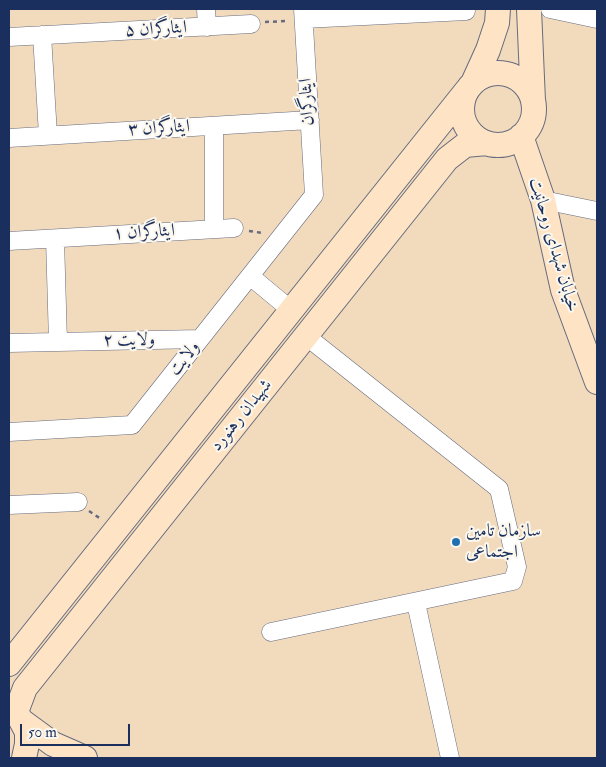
<!DOCTYPE html>
<html>
<head>
<meta charset="utf-8">
<style>
	body { margin:0 }
	#map { position:relative; width:606px; height:767px; overflow:hidden; background:#f2dbbc; font-family:"IM FELL Double Pica",serif }
	canvas { display:block }
	.frame { position:absolute; inset:0; border:10px solid #1b2f5e; pointer-events:none }
	.scale { position:absolute; left:20px; top:724px; width:110px; height:22px; box-sizing:border-box; border:2px solid #1b2f5e; border-top:0; padding-left:6px; font-size:15px; line-height:18px; white-space:nowrap; color:#1b2f5e; -webkit-text-stroke:4px #fbf7ec; paint-order:stroke }
</style>
</head>
<body>
<div id="map">
<canvas width="606" height="767"></canvas>
<div class="frame"></div>
<div class="scale">50 m</div>
</div>
<script>
const ctx = document.querySelector('canvas').getContext('2d');
ctx.lineJoin = 'round';
const shape = rows => new Path2D(rows.map(r => 'M' + r).join(''));
function strokePath(path, color, width, dash) { ctx.strokeStyle = color; ctx.lineWidth = width; ctx.lineCap = dash ? 'butt' : 'round'; ctx.setLineDash(dash || []); ctx.stroke(path); }
function label(font, color, halo, rows, align = 'center') {
  ctx.font = font + ' "IM FELL Double Pica",Amiri,serif'; ctx.lineWidth = 4; ctx.setLineDash([]); ctx.textBaseline = 'middle'; ctx.strokeStyle = halo; ctx.fillStyle = color; for (const [text, x, y, turn = 0] of rows) {
    ctx.save(); ctx.translate(x, y); ctx.rotate((+turn || 0) * Math.PI / 180); ctx.textAlign = isNaN(turn) ? turn : align; if (halo) ctx.strokeText(text, 0, 0); ctx.fillText(text, 0, 0); ctx.restore();
  }
}
const path = shape([
	[265,22,287,21],
	[249,231,263,233],
	[89,511,101,519]
]);
const street = shape([
	[206,9,207,27],
	[550,9,597,19],
	[304,19,466,11],
	[42,35,48,135],
	[9,37,251,24],
	[214,126,214,229],
	[9,138,310,120],
	[543,200,597,211],
	[55,239,58,342],
	[9,241,234,228],
	[250,276,291,310],
	[9,343,200,339],
	[9,432,132,425,314,195,303,9],
	[9,505,78,502],
	[416,603,450,758],
	[271,632,513,581,517,567,499,489,306,336]
]);
const secondary = shape([
	[529,9,533,101],
	'462 109a36 36 0 1 1 72 0a36 36 0 1 1-72 0Z',
	[473,83,488,50,497,23,498,9],
	[521,136,543,200,563,290,597,382],
	[9,664,467,90],
	[16,712,25,688,447,159,465,145,487,143],
	[18,715,27,732,27,744,24,758],
	[23,722,53,744,85,758]
]);
const markers = [
	[456,542,5,"#1f6fb2"]
];
const streetNames = [
	["ایثارگران ۵",156,30,-3],
	["ایثارگران",308,102,-93],
	["ایثارگران ۳",159,129,-3],
	["ایثارگران ۱",144,233,-3],
	["خیابان شهدای روحانیت",553,245,74],
	["ولایت ۲",129,341,-1],
	["ولایت",185,359,-52],
	["شهیدان رهنورد",242,416,-51]
];
const poiNames = [
	["سازمان تامین",466,532],
	["اجتماعی",466,553]
];
strokePath(street, '#666b7f', 19);
strokePath(secondary, '#666b7f', 26);
strokePath(path, '#666b7f', 2.5, [4, 4]);
strokePath(street, '#fff', 18);
strokePath(secondary, '#fee4c5', 24);
for (const [x, y, r, color] of markers) { const dot = new Path2D(); dot.arc(x, y, r, 0, 2 * Math.PI); ctx.fillStyle = color; ctx.fill(dot); strokePath(dot, '#fbf7ec', 2); }
label('18px', '#1b2f5e', '#fbf7ec', streetNames);
label('18px', '#1b2f5e', '#fbf7ec', poiNames, 'left');
</script>
</body>
</html>
